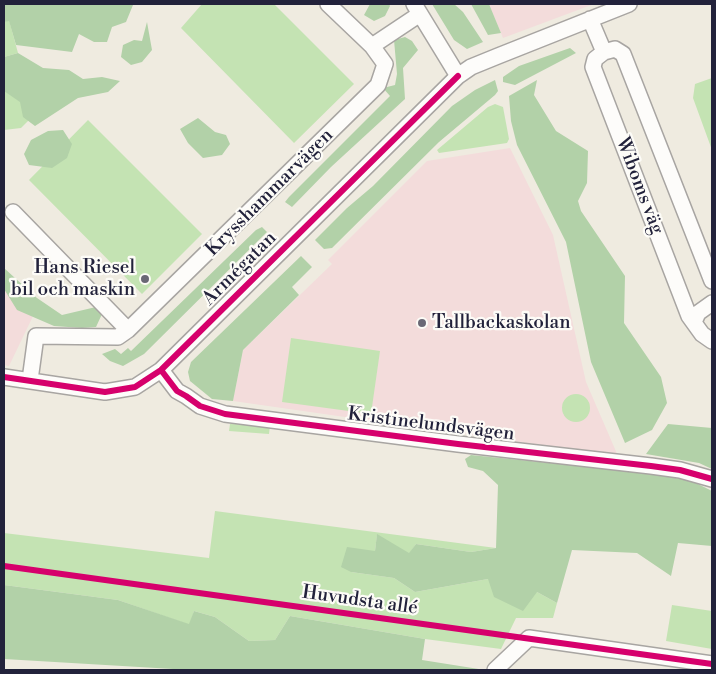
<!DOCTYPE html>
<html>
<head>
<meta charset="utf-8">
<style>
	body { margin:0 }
	#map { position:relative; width:716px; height:674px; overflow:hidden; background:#efebe0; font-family:"Libre Bodoni",serif }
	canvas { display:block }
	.frame { position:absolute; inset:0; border:5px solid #22223b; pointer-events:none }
</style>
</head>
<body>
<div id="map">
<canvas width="716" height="674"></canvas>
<div class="frame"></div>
</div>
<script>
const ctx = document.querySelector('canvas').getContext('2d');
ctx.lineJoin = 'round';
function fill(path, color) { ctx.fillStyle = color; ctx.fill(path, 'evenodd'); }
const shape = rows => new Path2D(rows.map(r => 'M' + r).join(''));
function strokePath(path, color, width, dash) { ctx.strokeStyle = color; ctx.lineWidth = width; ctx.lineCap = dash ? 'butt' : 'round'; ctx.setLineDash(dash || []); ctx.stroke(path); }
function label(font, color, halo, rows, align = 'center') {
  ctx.font = font + ' "Libre Bodoni",serif'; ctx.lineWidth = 4.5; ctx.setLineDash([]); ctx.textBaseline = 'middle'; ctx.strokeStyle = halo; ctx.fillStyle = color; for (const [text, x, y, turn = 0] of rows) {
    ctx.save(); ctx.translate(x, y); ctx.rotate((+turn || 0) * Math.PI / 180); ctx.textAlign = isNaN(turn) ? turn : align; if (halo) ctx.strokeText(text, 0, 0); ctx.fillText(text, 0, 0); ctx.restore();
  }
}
const built = shape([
	[489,4,594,4,503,38],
	[510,148,553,235,586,382,618,456,233,401,243,350,332,264,328,260,427,161],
	[4,279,35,312,9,366,4,365]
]);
const green = shape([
	[202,4,274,4,354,84,294,143,181,28],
	[9,20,18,53,4,57,4,22],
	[712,78,712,150,693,98,695,84],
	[4,85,42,107,21,128,4,130],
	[495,104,503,107,509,139,507,143,439,153,437,150,488,107],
	[88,120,202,234,142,294,29,180],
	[291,338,380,351,371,414,282,402],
	'562 408a14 14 0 1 1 28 0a14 14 0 1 1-28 0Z',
	[230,424,270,425,269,434,229,431],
	[215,511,496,548,471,552,416,544,409,554,377,535,375,551,351,572,394,578,415,592,488,579,537,592,557,603,553,618,516,618,501,649,425,639,290,616,275,640,249,641,215,617,194,611,190,625,118,600,4,585,4,533,209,558],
	[672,605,712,611,712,649,666,641]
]);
const forest = shape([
	[4,4,148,4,133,5,126,22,112,27,107,42,94,42,79,34,72,52,16,45,9,21,4,22],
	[370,4,389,4,390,6,385,16,374,21,364,15],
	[432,4,454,4,463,12,483,42,467,49,454,40],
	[471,4,489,4,501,33,488,35],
	[147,22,152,50,142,62,131,65,121,57,123,45,134,40,142,41],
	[405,37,412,41,418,50,403,68,405,99,331,167,292,207,285,202,289,197,390,96,383,88,395,85,397,74,394,40],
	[570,48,576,53,515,85,503,82,503,77,519,66],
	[18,53,43,68,69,70,83,79,102,77,120,81,108,92,78,98,35,126,23,117,20,102,4,91,4,57],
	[495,80,498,91,495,95,439,142,332,248,324,249,315,240,347,208,373,186,452,106,475,90],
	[537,80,534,95,556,131,588,151,587,183,578,201,581,211,625,276,624,323,661,377,667,403,652,430,625,443,591,362,566,242,517,145,511,121,509,96],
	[198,118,215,132,226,135,230,144,222,155,203,158,188,143,180,129],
	[63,130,72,144,67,158,52,168,29,165,24,154,31,140,48,131],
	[262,227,267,232,144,354,123,366,110,361,102,354,115,349,121,354,128,348,131,351,256,230],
	[301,256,312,267,292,287,299,295,243,350,233,401,212,399,190,381,188,372,191,362],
	[4,268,37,298,62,315,96,307,102,314,96,327,82,328,54,326,17,310,4,289],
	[668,424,712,428,712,469,699,463,646,454],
	[471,455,648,473,692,481,712,491,712,546,678,543,671,576,637,553,572,550,557,603,537,592,523,611,494,597,488,579,415,592,394,578,351,572,341,567,347,547,375,551,377,534,409,553,416,544,471,552,496,548,498,485,483,471,468,467,465,459],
	[4,585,118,600,189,624,194,611,215,617,249,641,275,640,290,616,425,639,422,660,485,670,190,670,4,659]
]);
const minor = shape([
	[414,4,458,76],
	[590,19,604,52],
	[372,46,420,14],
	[13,212,128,330],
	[712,281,623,54,615,49,604,52,595,59,593,67,689,316,702,334,712,341],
	[694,322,698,313,712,303],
	[161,370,177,391,186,396,200,406,225,414,458,444,651,466,680,470,712,479],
	[4,377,105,392,135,387,161,370,458,76,471,67,498,56,629,4],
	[30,380,36,336,118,337,128,330,378,85,385,64,372,46,328,4],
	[495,670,529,638,712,664]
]);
const cycleway = shape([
	[161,370,177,391,186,396,200,406,225,414,458,444,651,466,680,470,712,479],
	[4,377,105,392,135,387,161,370,458,76],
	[4,566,712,664]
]);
const markers = [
	[145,279,5,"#6a6875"],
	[422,323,5,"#6a6875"]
];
const streetNames = [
	["Wiboms väg",639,186,69],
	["Krysshammarvägen",270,193,-45],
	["Armégatan",240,269,-45],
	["Kristinelundsvägen",431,425,7],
	["Huvudsta allé",360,601,8]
];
const poiNames = [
	["Hans Riesel",135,268],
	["bil och maskin",135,290],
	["Tallbackaskolan",432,323,"left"]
];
fill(built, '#f3dcdb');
fill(green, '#c4e3b3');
fill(forest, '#b2d1a8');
strokePath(minor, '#a8a5a2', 18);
strokePath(minor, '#fdfcfa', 15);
strokePath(cycleway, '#d6006c', 6);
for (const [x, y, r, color] of markers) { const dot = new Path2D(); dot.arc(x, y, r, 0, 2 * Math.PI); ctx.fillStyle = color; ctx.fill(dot); strokePath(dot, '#fdfcf7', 2); }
label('19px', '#22223b', '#fdfcf7', streetNames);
label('19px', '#22223b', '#fdfcf7', poiNames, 'right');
</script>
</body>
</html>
